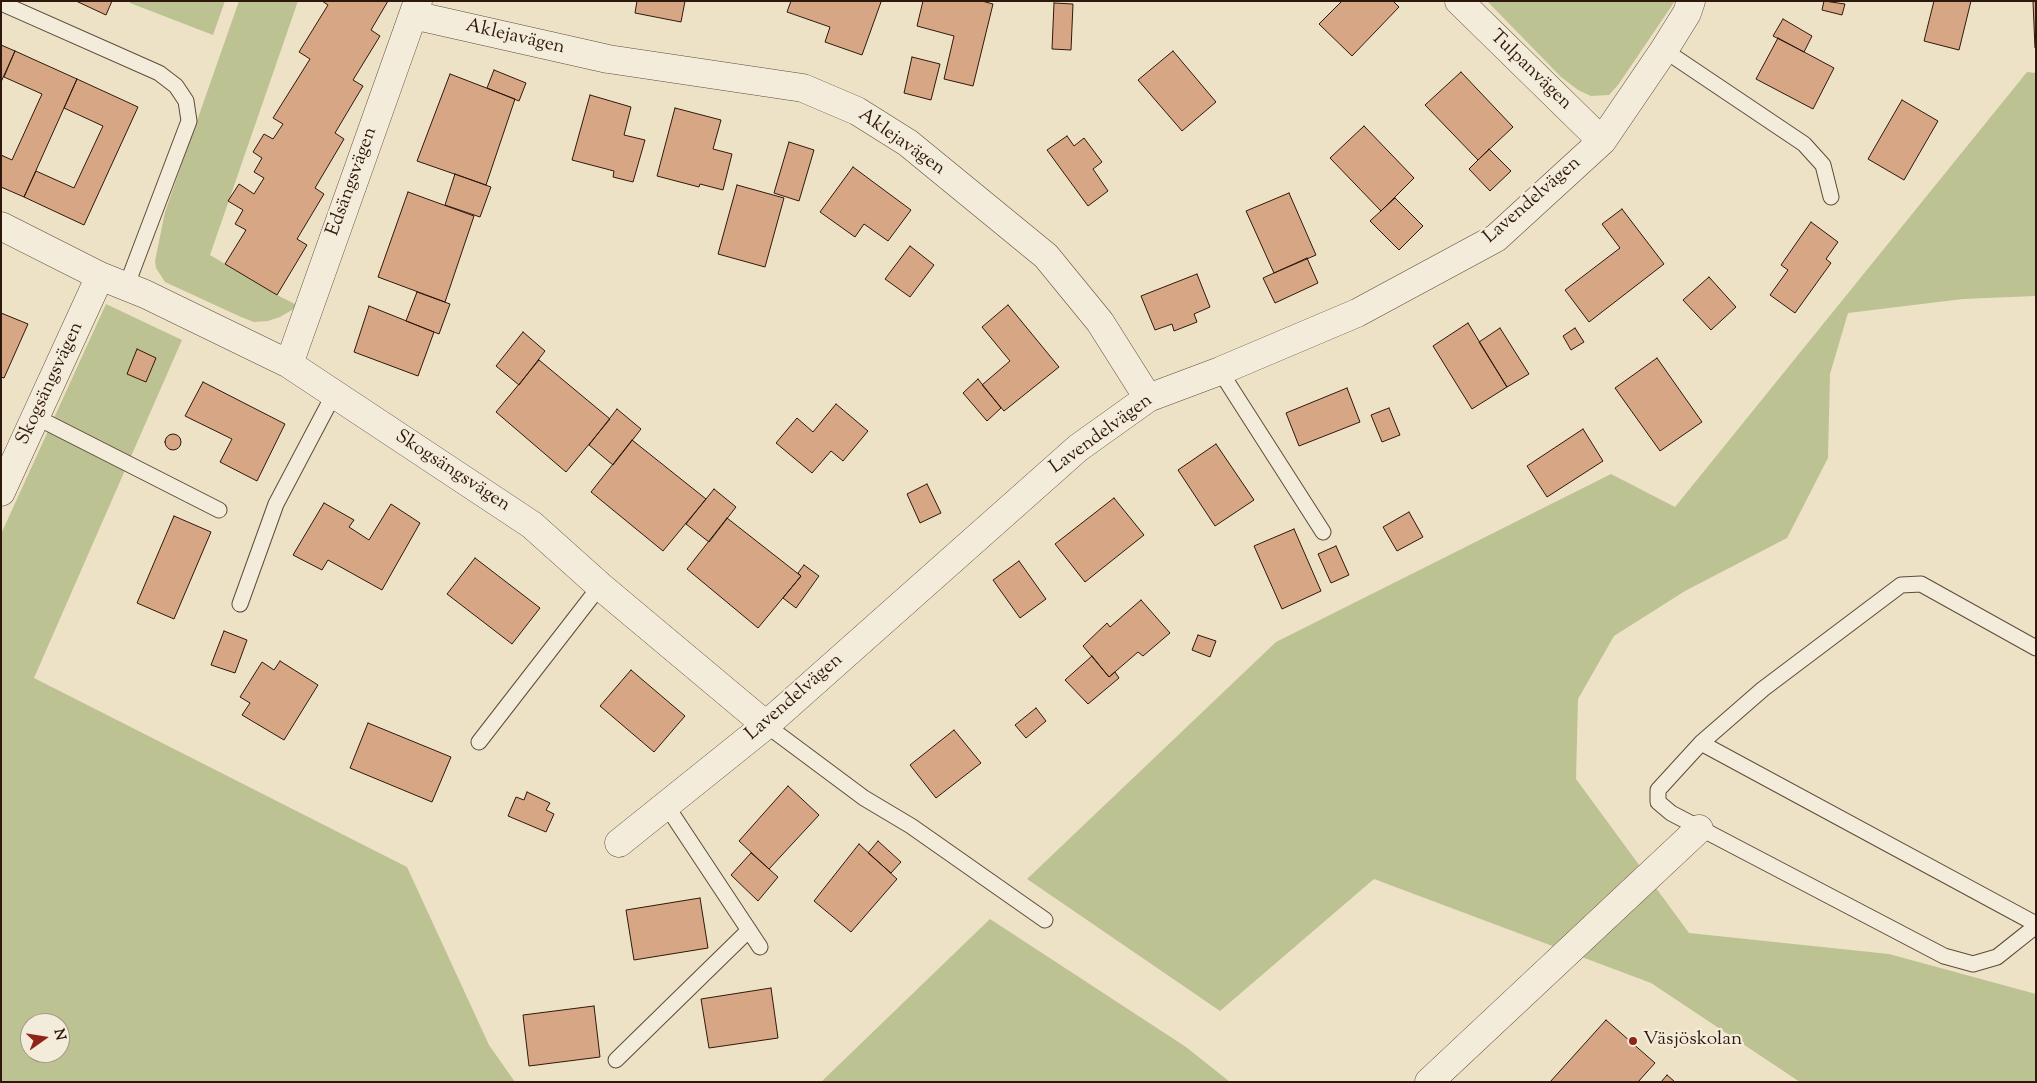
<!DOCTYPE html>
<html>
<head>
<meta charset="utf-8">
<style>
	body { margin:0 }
	#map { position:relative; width:2037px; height:1083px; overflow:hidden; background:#eee2c6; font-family:"Sorts Mill Goudy",serif }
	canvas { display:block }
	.frame { position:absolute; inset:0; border:2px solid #2e180c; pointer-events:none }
	.north { position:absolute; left:20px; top:1013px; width:50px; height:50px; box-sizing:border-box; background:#f4ecda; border:1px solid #a59788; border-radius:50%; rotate:77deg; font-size:14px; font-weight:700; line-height:20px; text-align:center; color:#2e180c }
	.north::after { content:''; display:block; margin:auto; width:18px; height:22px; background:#8f2418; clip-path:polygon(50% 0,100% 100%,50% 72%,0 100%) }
</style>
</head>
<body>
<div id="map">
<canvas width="2037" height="1083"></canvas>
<div class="frame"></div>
<div class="north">N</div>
</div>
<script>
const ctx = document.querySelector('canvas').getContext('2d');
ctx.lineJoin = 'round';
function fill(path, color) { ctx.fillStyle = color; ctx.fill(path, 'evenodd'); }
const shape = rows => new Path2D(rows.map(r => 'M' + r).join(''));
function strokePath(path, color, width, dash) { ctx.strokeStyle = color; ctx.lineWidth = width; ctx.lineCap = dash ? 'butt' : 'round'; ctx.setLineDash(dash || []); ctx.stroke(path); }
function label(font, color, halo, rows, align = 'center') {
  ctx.font = font + ' "Sorts Mill Goudy",serif'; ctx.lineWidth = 4.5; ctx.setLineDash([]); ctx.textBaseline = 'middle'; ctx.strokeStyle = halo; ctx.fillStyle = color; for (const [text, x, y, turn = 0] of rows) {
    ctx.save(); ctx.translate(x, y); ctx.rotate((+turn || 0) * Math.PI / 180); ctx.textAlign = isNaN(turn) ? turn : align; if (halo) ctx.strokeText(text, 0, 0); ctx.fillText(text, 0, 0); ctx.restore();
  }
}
const green = shape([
	[130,1,225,1,213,35,130,3],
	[239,1,298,1,210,255,277,295,297,305,292,310,280,317,268,321,254,322,241,317,165,282,156,268,155,261,165,212],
	[1487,1,1675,1,1618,85,1609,95,1591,96,1578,90,1561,77],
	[2027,72,2036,73,2036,296,1963,299,1848,313,1830,374,1828,458,1787,538,1685,591,1614,636,1578,699,1576,779,1689,933,1889,954,2036,994,2036,1082,1800,1082,1651,983,1374,879,1220,1011,1027,879,1276,642,1611,474,1675,507],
	[106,304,182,340,34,678,407,867,489,1045,515,1082,1,1082,1,534],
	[30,1023,60,1023,60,1053,30,1053],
	[990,919,1186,1047,1230,1082,821,1082]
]);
const building = shape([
	[76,1,112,1,106,15,76,1],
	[322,1,388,1,371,30,380,36,353,80,363,86,335,133,344,139,315,188,324,194,297,239,307,245,277,295,225,264,246,230,235,224,243,210,228,201,239,184,254,194,264,178,254,172,262,158,253,152,264,134,273,139,283,124,273,118,310,59,299,52,328,5,322,1],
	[637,1,685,1,681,22,635,13,637,1],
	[791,1,878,1,881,2,862,55,825,42,830,27,787,12,791,1],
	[923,1,982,1,993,4,973,86,944,79,954,36,917,26,923,1],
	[1342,1,1393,1,1399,7,1352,56,1319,24,1342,1],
	[1824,1,1845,4,1842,15,1822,10,1824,1],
	[1934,1,1971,1,1959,50,1924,41,1934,1],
	[2033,1,2036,1,2036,48,2035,48,2033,1],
	[1054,3,1073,4,1071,50,1052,49,1054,3],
	[1783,19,1812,36,1804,52,1773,36,1783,19],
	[1778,38,1834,68,1813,109,1756,79,1778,38],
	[1,45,15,51,1,82,1,45],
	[15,51,77,79,24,197,1,187,1,155,12,160,42,94,4,77,15,51],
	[1173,51,1216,102,1182,131,1138,80,1173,51],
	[912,57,940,64,931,100,904,93,912,57],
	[494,70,526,83,519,101,487,88,494,70],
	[1461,72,1513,127,1478,160,1425,105,1461,72],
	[450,74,515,99,486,185,417,161,450,74],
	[77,79,138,107,84,225,24,197,36,171,74,188,103,126,64,108,77,79],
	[590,95,631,107,624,135,645,140,633,182,613,177,614,171,572,160,590,95],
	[1902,100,1938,121,1904,180,1868,159,1902,100],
	[675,108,721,120,713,149,732,154,723,190,700,184,699,187,657,176,675,108],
	[1364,126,1414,178,1381,211,1330,158,1364,126],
	[1067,136,1074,146,1084,138,1102,162,1093,169,1108,191,1088,206,1047,150,1067,136],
	[789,142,814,150,799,201,774,193,789,142],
	[1489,149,1511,171,1490,191,1469,169,1489,149],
	[853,167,911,210,888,241,864,224,855,237,820,212,853,167],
	[455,174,491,187,480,217,445,205,455,174],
	[737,185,784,198,765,267,718,254,737,185],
	[408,192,474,216,445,302,378,277,408,192],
	[1289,193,1316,255,1274,273,1246,211,1289,193],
	[1395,198,1423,226,1399,250,1370,221,1395,198],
	[1622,209,1664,264,1589,322,1565,290,1620,248,1602,224,1622,209],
	[1811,222,1838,242,1826,259,1831,263,1795,313,1770,295,1788,270,1781,265,1811,222],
	[910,246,934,265,910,297,885,279,910,246],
	[1307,258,1318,283,1275,303,1263,278,1307,258],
	[1197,274,1210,307,1194,314,1197,322,1174,331,1172,324,1155,330,1141,296,1197,274],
	[1709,277,1736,307,1711,330,1683,300,1709,277],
	[417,292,450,304,439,334,406,321,417,292],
	[1008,305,1059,367,1004,411,982,385,1010,361,982,327,1008,305],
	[369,306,434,332,418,376,354,352,369,306],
	[1,313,28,324,4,378,1,377,1,313],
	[1468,323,1507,387,1472,409,1433,346,1468,323],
	[1500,328,1529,374,1507,387,1479,342,1500,328],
	[1575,328,1584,342,1571,350,1563,336,1575,328],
	[523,332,545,351,519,385,496,366,523,332],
	[137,349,156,358,146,382,127,374,137,349],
	[1657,358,1702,422,1660,451,1615,388,1657,358],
	[539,360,610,419,566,472,496,412,539,360],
	[978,379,1001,408,987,421,963,393,978,379],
	[203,382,285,424,257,481,220,462,232,439,185,416,203,382],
	[1347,388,1360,422,1299,446,1286,413,1347,388],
	[836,404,868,431,843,461,831,451,812,473,776,443,797,418,813,432,836,404],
	[1389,408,1400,435,1382,442,1371,415,1389,408],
	[617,409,641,429,613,465,589,445,617,409],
	[1583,429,1603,461,1547,497,1527,466,1583,429],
	'165 442a8 8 0 1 1 16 0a8 8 0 1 1-16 0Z',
	[632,440,706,499,663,551,591,492,632,440],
	[1216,444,1254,500,1215,526,1178,470,1216,444],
	[927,484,941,513,920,523,907,494,927,484],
	[714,489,736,507,709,542,686,524,714,489],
	[1114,498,1144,535,1085,582,1055,544,1114,498],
	[324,503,354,520,349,527,369,540,391,504,420,523,382,590,328,560,322,570,293,555,324,503],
	[1409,512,1423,537,1397,551,1383,527,1409,512],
	[174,516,211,532,174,619,137,603,174,516],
	[727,518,801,576,758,628,687,569,727,518],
	[1294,529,1321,591,1282,609,1254,546,1294,529],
	[1336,546,1349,575,1331,583,1318,554,1336,546],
	[475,558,540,608,512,644,447,594,475,558],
	[1019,561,1046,599,1020,618,993,580,1019,561],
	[804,565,819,576,796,608,783,598,801,576,798,573,804,565],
	[1141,600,1170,633,1143,656,1138,652,1109,677,1083,646,1107,623,1110,627,1141,600],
	[224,631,247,640,235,673,211,665,224,631],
	[1198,635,1216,641,1210,657,1192,650,1198,635],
	[1092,656,1109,677,1115,672,1119,678,1088,704,1065,680,1092,656],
	[280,661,318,685,284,740,242,715,250,703,240,697,262,662,274,670,280,661],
	[631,670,685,716,654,752,600,706,631,670],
	[1036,708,1046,721,1026,738,1015,725,1036,708],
	[368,723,451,757,432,802,350,768,368,723],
	[954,730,981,763,936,798,910,765,954,730],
	[788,786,819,815,769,869,739,841,788,786],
	[527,792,550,803,546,810,554,814,546,832,508,816,516,797,524,800,527,792],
	[878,841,901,862,891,873,868,853,878,841],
	[859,844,897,879,851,932,814,901,859,844],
	[751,853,778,877,758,901,731,875,751,853],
	[700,898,708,948,634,960,626,910,700,898],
	[771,988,778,1038,709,1048,701,999,771,988],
	[594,1006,600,1057,529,1066,523,1015,594,1006],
	[1606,1020,1655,1063,1638,1082,1550,1082,1606,1020],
	[1667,1075,1675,1082,1661,1082,1667,1075]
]);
const lane = shape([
	[1,3,159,73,176,86,186,101,189,121,126,287],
	[1664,50,1804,144,1823,165,1831,197],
	[1220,371,1323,532],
	[36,417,219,510],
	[240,604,276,504,334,394],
	[2036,648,1921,584,1901,585,1763,689,1701,743,1658,790,1658,802,1671,813,1944,956,1973,964,1997,957,2036,926],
	[766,725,864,798,911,826,1045,920],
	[479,742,600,586],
	[1701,743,2036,924],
	[666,805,760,947],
	[616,1060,749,930]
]);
const street = shape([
	[1459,1,1602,141],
	[413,15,608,59,803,88,857,111,908,143,1046,256,1100,322,1148,398],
	[1,226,100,276,145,294,289,364,532,525,600,586,766,725],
	[289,364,418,1],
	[1,492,100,276],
	[619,843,766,725,1078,448,1148,398,1220,371,1357,313,1496,238,1602,141,1664,50,1687,13,1691,1],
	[1429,1082,1699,829]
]);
const markers = [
	[1633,1041,5,"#8f2418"]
];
const streetNames = [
	["Aklejavägen",515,38,13],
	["Tulpanvägen",1530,71,44],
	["Aklejavägen",901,143,35],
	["Edsängsvägen",353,182,-70],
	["Lavendelvägen",1533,201,-41],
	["Skogsängsvägen",51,384,-65],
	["Lavendelvägen",1102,435,-36],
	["Skogsängsvägen",452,472,33],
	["Lavendelvägen",795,698,-41]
];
const poiNames = [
	["Väsjöskolan",1643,1041]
];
fill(green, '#bdc292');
fill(building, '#d7a785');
strokePath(building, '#2e180c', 1);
strokePath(lane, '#5e4a3a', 17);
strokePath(street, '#5e4a3a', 29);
strokePath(lane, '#f4ecda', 15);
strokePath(street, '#f4ecda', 28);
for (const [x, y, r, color] of markers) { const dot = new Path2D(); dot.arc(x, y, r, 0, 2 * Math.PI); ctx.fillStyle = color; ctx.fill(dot); strokePath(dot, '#f4ecda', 2); }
label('19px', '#2e180c', '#f4ecda', streetNames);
label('19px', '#2e180c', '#f4ecda', poiNames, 'left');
</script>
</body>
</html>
